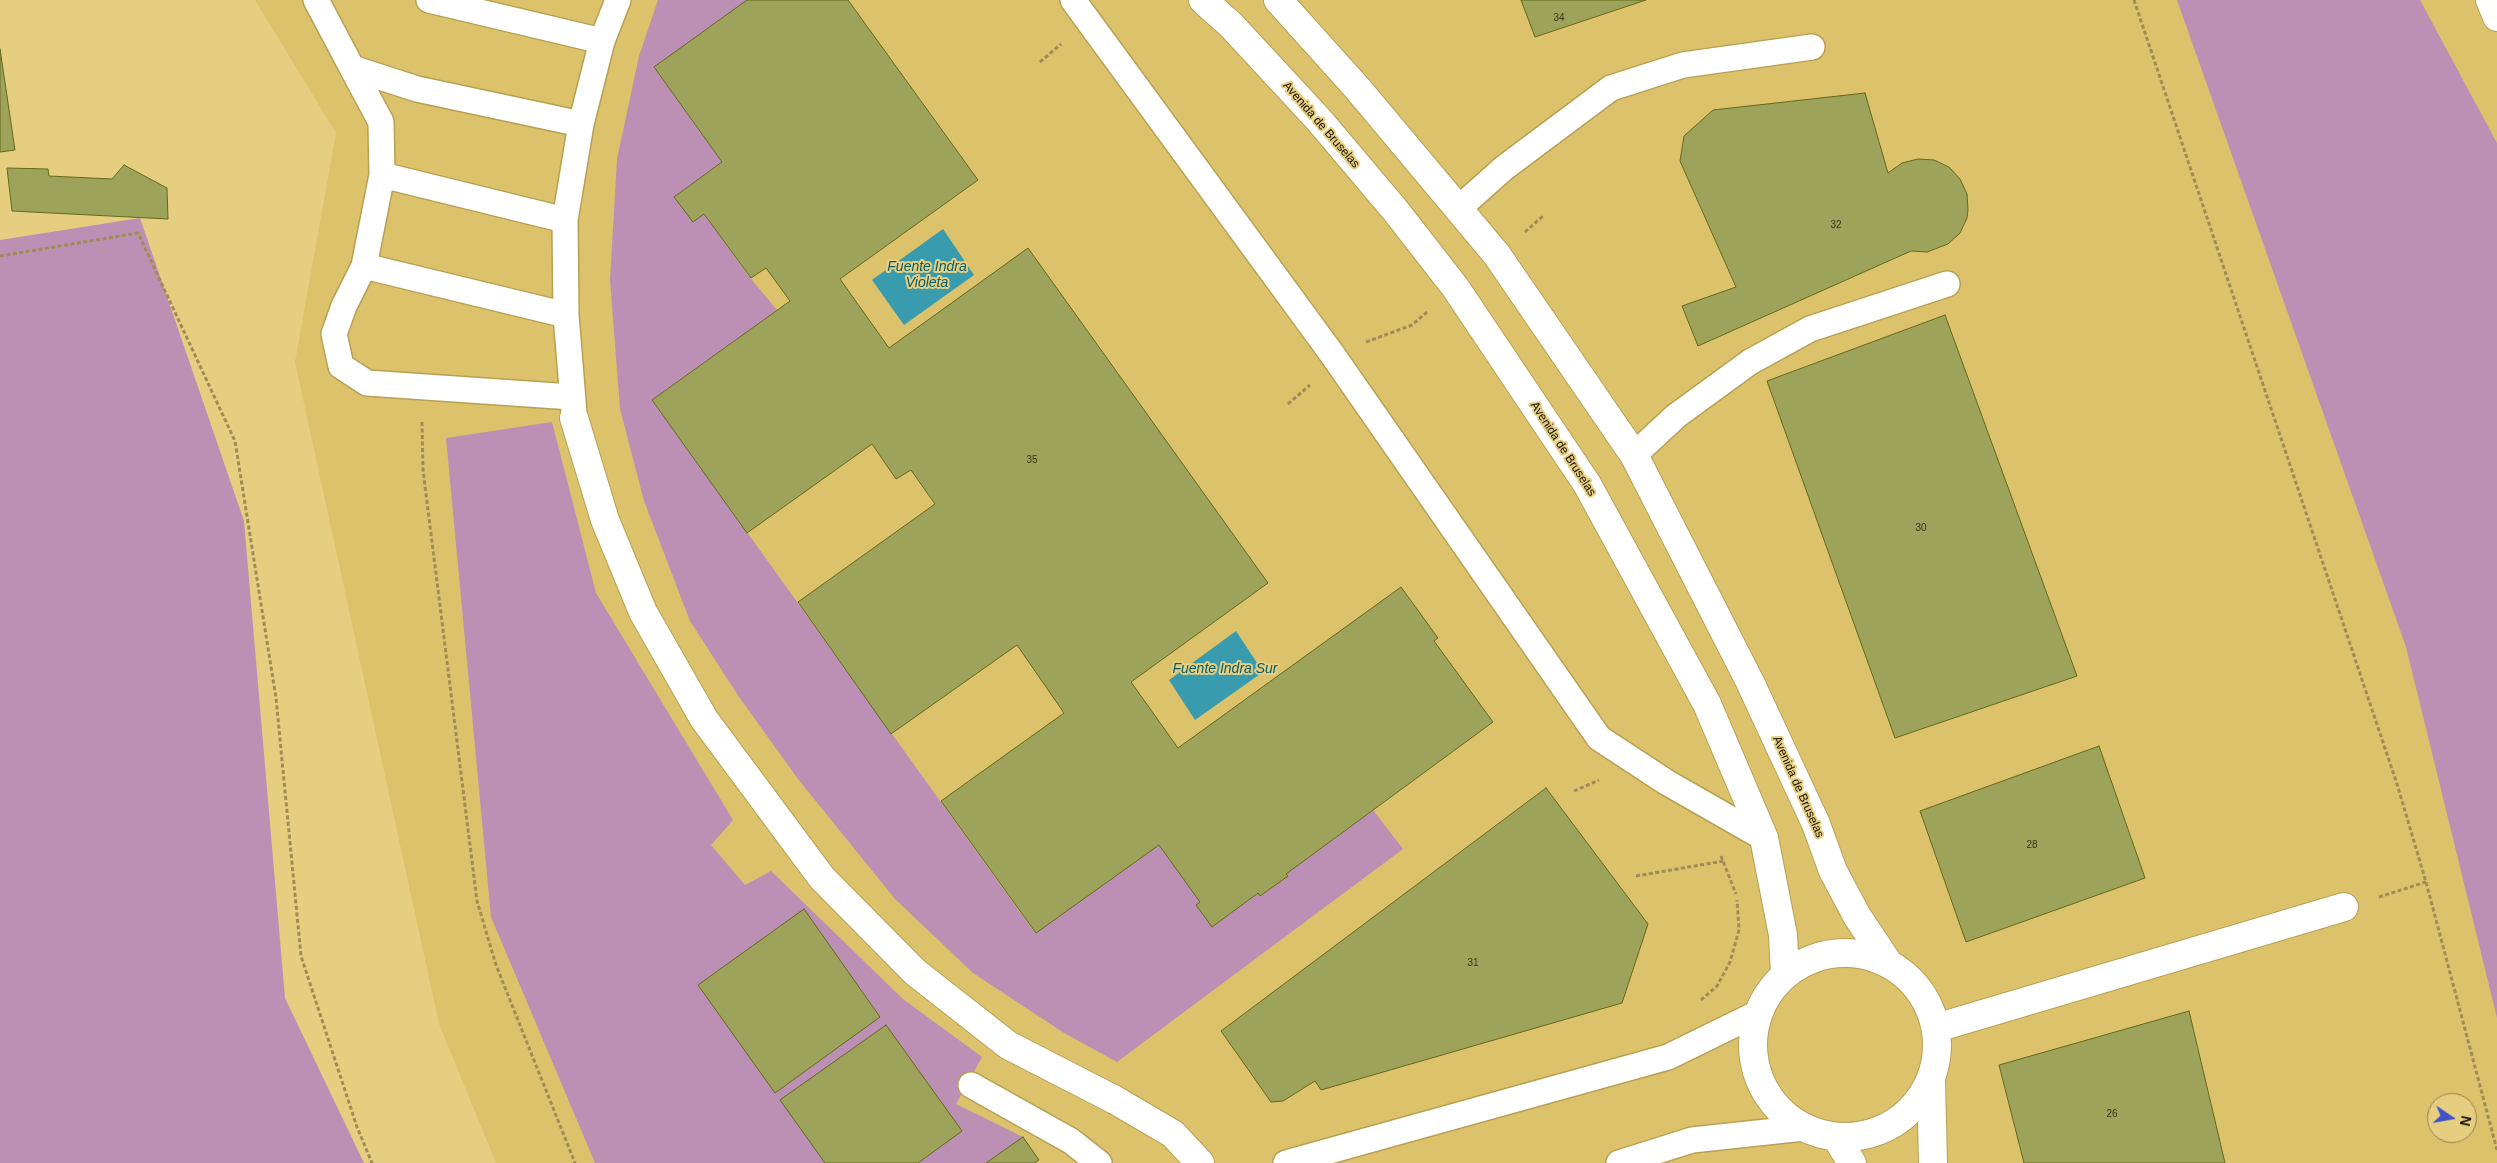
<!DOCTYPE html>
<html>
<head>
<meta charset="utf-8">
<style>
	body { margin:0 }
	#map { position:relative; width:2497px; height:1163px; overflow:hidden; background:#e6ce81; font-family:Arial,sans-serif }
	canvas { display:block }
	.north { position:absolute; left:2427px; top:1093px; width:50px; height:50px; box-sizing:border-box; background:#e6ce81; border:1px solid #93824d; border-radius:50%; rotate:102deg; font-size:14px; font-weight:700; line-height:20px; text-align:center; color:#171000 }
	.north::after { content:''; display:block; margin:auto; width:18px; height:22px; background:#4252c6; clip-path:polygon(50% 0,100% 100%,50% 72%,0 100%) }
</style>
</head>
<body>
<div id="map">
<canvas width="2497" height="1163"></canvas>
<div class="north">N</div>
</div>
<script>
const ctx = document.querySelector('canvas').getContext('2d');
ctx.lineJoin = 'round';
function fill(path, color) { ctx.fillStyle = color; ctx.fill(path, 'evenodd'); }
const shape = rows => new Path2D(rows.map(r => 'M' + r).join(''));
function strokePath(path, color, width, dash) { ctx.strokeStyle = color; ctx.lineWidth = width; ctx.lineCap = dash ? 'butt' : 'round'; ctx.setLineDash(dash || []); ctx.stroke(path); }
function label(font, color, halo, rows, align = 'center') {
  ctx.font = font + ' Arial,sans-serif'; ctx.lineWidth = 4; ctx.setLineDash([]); ctx.textBaseline = 'middle'; ctx.strokeStyle = halo; ctx.fillStyle = color; for (const [text, x, y, turn = 0] of rows) {
    ctx.save(); ctx.translate(x, y); ctx.rotate((+turn || 0) * Math.PI / 180); ctx.textAlign = isNaN(turn) ? turn : align; if (halo) ctx.strokeText(text, 0, 0); ctx.fillText(text, 0, 0); ctx.restore();
  }
}
const built = shape([
	[255,0,2490,0,2497,17,2497,1163,496,1163,439,1024,295,362,336,133],
	[2437,1103,2467,1103,2467,1133,2437,1133]
]);
const green = shape([
	[658,0,747,0,654,67,722,162,674,197,704,214,747,274,777,310,652,400,1035,933,1159,845,1200,902,1197,905,1212,926,1258,893,1287,876,1286,874,1373,810,1403,849,1117,1062,1064,1033,973,973,895,899,798,779,739,697,690,621,644,501,620,409,610,280,617,159,639,56],
	[2177,0,2420,0,2497,143,2497,1018,2406,647],
	[140,218,244,521,285,998,364,1163,0,1163,0,240],
	[552,422,596,593,733,820,711,845,745,885,771,871,903,999,982,1057,956,1104,1023,1137,1039,1160,1034,1163,595,1163,491,917,446,438]
]);
const water = shape([
	[943,229,974,275,904,325,872,280],
	[1236,631,1263,672,1195,720,1169,680]
]);
const building = shape([
	[747,0,848,0,978,180,840,279,889,348,1028,248,1268,583,1131,682,1178,748,1401,587,1438,638,1434,641,1493,722,1286,874,1288,876,1260,896,1258,893,1212,927,1196,905,1200,902,1159,845,1036,933,941,801,1064,713,1017,645,891,734,798,602,935,504,911,470,896,479,872,444,747,533,652,400,790,301,766,268,751,278,704,214,693,222,674,197,722,162,654,67,747,0],
	[1521,0,1646,0,1535,37,1521,0],
	[0,49,15,150,0,152,0,49],
	[1865,93,1888,173,1902,163,1918,159,1934,160,1949,167,1960,179,1967,194,1968,210,1967,218,1960,233,1948,244,1927,252,1911,251,1698,346,1682,306,1736,287,1680,161,1684,136,1713,110,1865,93],
	[124,165,167,188,168,219,12,211,7,168,48,169,49,176,112,179,124,165],
	[1945,315,2077,676,1895,738,1767,381,1945,315],
	[2099,746,2145,878,1966,942,1920,811,2099,746],
	[1546,788,1648,924,1622,1003,1321,1090,1315,1081,1283,1101,1271,1102,1221,1031,1546,788],
	[804,909,880,1017,775,1093,698,985,804,909],
	[2189,1011,2225,1163,2024,1163,1999,1065,2189,1011],
	[886,1025,962,1131,918,1163,825,1163,780,1100,886,1025],
	[1023,1137,1039,1160,1034,1163,986,1163,1023,1137]
]);
const path = shape([
	[2134,0,2397,784,2426,882,2497,1150],
	[1040,62,1061,44],
	[1525,232,1543,216],
	[0,256,138,233,235,441,276,698,301,956,357,1127,372,1163],
	[1366,342,1412,325,1427,312],
	[1288,404,1310,385],
	[422,422,423,470,477,901,496,965,575,1163],
	[1574,791,1599,780],
	[1721,856,1736,894],
	[1636,876,1724,861],
	[2379,897,2426,882],
	[1701,1000,1717,986,1730,962,1739,930,1737,900]
]);
const lane = shape([
	[316,0,352,68,417,89,581,124],
	[429,0,602,41],
	[1073,0,1332,354,1599,738,1666,782,1764,838],
	[352,68,381,122,382,175,364,266,344,306,334,334,341,366,367,383,572,397],
	[382,175,565,220],
	[1458,209,1504,168,1611,88,1683,65,1812,47],
	[364,266,566,315],
	[574,413,566,315,565,220,581,124,602,41,618,0],
	[1634,455,1676,416,1750,362,1810,329,1947,284],
	[971,1085,1071,1141,1099,1163],
	[1286,1163,1668,1057,1758,1013],
	[1619,1163,1692,1140,1804,1128]
]);
const street = shape([
	[1203,0,1231,25,1319,120,1395,210,1455,287,1587,484,1707,704,1764,838,1783,935,1785,975],
	[1278,0,1358,89,1497,255,1634,455,1750,682,1816,824,1833,871,1857,916,1889,964],
	[2490,0,2497,17],
	[574,418,605,520,643,612,704,719,822,878,915,972,1008,1045,1115,1100,1173,1134,1200,1163],
	'1753 1045a92 92 0 1 1 184 0a92 92 0 1 1-184 0Z',
	[1936,1028,2344,907],
	[1931,1080,1933,1163],
	[1836,1137,1852,1163]
]);
const numberNames = [
	["34",1559,18],
	["32",1836,225],
	["35",1032,460],
	["30",1921,528],
	["28",2032,845],
	["31",1473,963],
	["26",2112,1114]
];
const streetNames = [
	["Avenida de Bruselas",1321,125,49],
	["Avenida de Bruselas",1563,449,57],
	["Avenida de Bruselas",1798,787,66]
];
const waterNames = [
	["Fuente Indra",927,267],
	["Violeta",927,283],
	["Fuente Indra Sur",1225,669]
];
fill(built, '#ddc26c');
fill(green, '#bc90b5');
fill(water, '#399cae');
fill(building, '#9ea35c');
strokePath(building, '#656918', 1);
strokePath(lane, '#b8a053', 28);
strokePath(street, '#b8a053', 30);
strokePath(path, '#9e8c54', 3, [4, 2.5]);
strokePath(lane, '#fff', 25);
strokePath(street, '#fff', 28);
label('10px', '#393517', null, numberNames);
label('12px', '#171000', '#e6ce81', streetNames);
label('italic 14px', '#065c69', '#e6ce81', waterNames);
</script>
</body>
</html>
